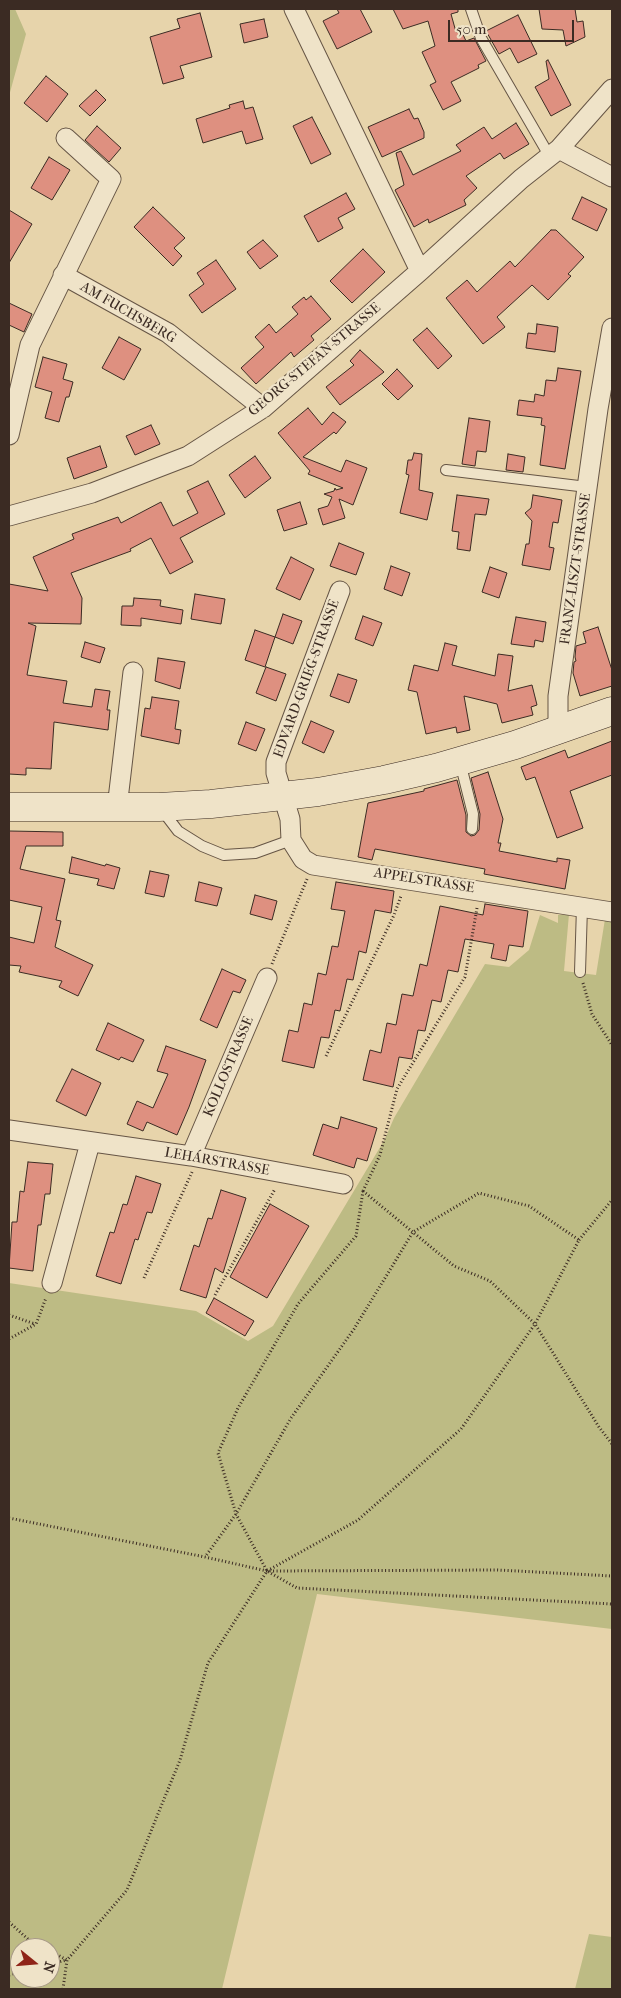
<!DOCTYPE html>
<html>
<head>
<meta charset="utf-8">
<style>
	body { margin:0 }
	#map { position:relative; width:621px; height:1998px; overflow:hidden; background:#e7d4ab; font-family:"IM FELL French Canon",serif }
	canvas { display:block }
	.frame { position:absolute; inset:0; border:10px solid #3b2b23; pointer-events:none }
	.north { position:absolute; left:10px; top:1938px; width:50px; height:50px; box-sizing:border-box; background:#efe3c8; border:1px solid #a79986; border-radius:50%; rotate:107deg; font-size:14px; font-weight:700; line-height:20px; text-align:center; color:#3b2b23 }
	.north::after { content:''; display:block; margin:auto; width:18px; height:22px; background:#8f2418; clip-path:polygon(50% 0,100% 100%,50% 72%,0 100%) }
	.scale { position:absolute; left:448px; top:20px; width:126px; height:22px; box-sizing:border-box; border:2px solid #3b2b23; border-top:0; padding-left:6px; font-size:15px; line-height:18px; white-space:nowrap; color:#3b2b23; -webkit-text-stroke:4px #efe3c8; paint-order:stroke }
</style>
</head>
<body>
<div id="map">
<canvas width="621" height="1998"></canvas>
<div class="frame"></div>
<div class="north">N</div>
<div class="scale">50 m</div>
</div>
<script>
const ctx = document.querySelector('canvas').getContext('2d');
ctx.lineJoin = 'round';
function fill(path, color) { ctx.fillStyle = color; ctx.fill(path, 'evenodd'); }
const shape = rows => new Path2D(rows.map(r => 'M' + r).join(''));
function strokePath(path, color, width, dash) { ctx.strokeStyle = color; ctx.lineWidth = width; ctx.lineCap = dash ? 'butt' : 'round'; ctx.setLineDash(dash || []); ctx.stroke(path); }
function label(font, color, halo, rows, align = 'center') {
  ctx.font = font + ' "IM FELL French Canon",serif'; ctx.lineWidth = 4.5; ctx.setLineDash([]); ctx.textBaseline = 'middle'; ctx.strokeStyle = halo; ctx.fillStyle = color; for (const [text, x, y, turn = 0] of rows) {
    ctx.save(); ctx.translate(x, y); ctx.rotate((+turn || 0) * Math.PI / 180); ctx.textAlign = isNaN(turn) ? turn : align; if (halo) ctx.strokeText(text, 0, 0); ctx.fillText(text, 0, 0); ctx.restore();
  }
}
const green = shape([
	[9,9,15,9,26,34,9,96],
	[569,914,564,971,596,975,605,919,612,921,612,1629,317,1594,222,1989,9,1989,9,1283,196,1311,248,1341,273,1326,385,1139,394,1118,485,964,509,967,529,950,540,915,558,923,558,915],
	[20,1948,50,1948,50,1978,20,1978],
	[589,1934,612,1937,612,1989,575,1989]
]);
const building = shape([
	[337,9,360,9,372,32,337,49,323,21,339,13,337,9],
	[393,9,458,9,458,12,451,14,456,32,461,30,466,41,474,38,486,61,478,65,479,68,451,82,461,101,443,110,430,85,436,82,422,52,435,46,428,21,403,29,393,9],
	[539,9,575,9,577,22,583,21,585,37,566,46,563,30,542,29,539,9],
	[200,13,212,57,180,66,184,78,163,84,150,37,180,28,177,19,200,13],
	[518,15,537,54,518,63,510,48,499,54,486,31,518,15],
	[264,19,268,37,244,43,240,24,264,19],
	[548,60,571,105,551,116,535,87,549,79,546,61,548,60],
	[46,76,68,94,47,122,24,103,46,76],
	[96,90,106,100,90,116,79,106,96,90],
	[243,101,245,109,253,107,263,139,246,144,242,131,203,143,196,119,230,108,229,105,243,101],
	[409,109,414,119,418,118,424,132,424,138,382,157,368,127,409,109],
	[312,117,331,154,311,164,293,126,312,117],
	[516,123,529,144,504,159,500,153,466,176,477,188,464,200,466,205,429,223,428,219,414,227,395,190,404,185,396,153,401,151,413,175,461,151,456,145,484,127,492,139,516,123],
	[97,126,121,148,109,162,85,140,97,126],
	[49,157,70,170,52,200,31,188,49,157],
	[346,193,355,209,338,218,343,228,318,242,304,216,346,193],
	[582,197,607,209,597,231,572,219,582,197],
	[153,207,185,238,174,248,182,256,173,266,134,227,153,207],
	[9,210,32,224,9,263,9,210],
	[551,230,556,230,584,257,568,274,571,276,548,300,532,285,497,317,505,327,483,344,446,298,467,280,477,292,510,261,515,267,551,230],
	[263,240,278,256,260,269,247,252,263,240],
	[363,249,385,272,352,303,330,281,363,249],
	[216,260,236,289,202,313,189,295,204,284,197,273,216,260],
	[311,296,331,319,311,336,314,340,294,357,291,352,256,384,241,368,264,347,255,337,269,324,276,333,298,314,292,307,304,297,306,300,311,296],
	[9,303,32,314,24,332,9,325,9,303],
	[537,324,558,327,555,352,526,348,528,333,536,334,537,324],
	[427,328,452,356,438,369,413,340,427,328],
	[119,337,141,349,124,380,102,368,119,337],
	[360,350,384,372,340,405,326,387,354,365,350,361,360,350],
	[43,357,67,364,63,379,73,382,69,397,66,397,59,422,45,418,52,392,35,387,43,357],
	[558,368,581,371,565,469,540,465,545,426,541,425,542,418,517,415,519,400,534,402,535,394,544,396,546,380,556,381,558,368],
	[397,369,413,386,398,400,382,384,397,369],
	[308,408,322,425,333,412,346,422,336,434,334,432,303,457,341,472,346,460,367,468,353,505,339,499,345,518,323,525,318,509,328,506,332,497,324,494,334,491,335,488,336,490,343,488,308,474,310,471,278,433,308,408],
	[469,418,490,421,486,452,477,451,475,466,462,464,469,418],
	[151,425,160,444,135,455,126,436,151,425],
	[100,446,107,467,74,479,67,458,100,446],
	[414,453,422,454,419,490,433,493,427,520,400,513,409,475,406,474,408,460,412,460,414,453],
	[508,454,525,457,523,472,506,470,508,454],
	[255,456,271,478,245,498,229,475,255,456],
	[208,481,225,514,180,538,193,562,170,574,151,538,130,549,131,551,71,573,82,598,81,624,28,623,36,626,27,675,67,681,63,703,92,707,95,689,110,691,107,710,110,710,108,730,54,722,51,769,26,768,26,775,9,774,9,584,48,591,33,557,74,539,72,534,118,517,121,523,161,502,173,526,198,513,187,491,208,481],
	[457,495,489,499,486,515,475,514,470,551,457,549,459,532,452,531,457,495],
	[533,495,562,500,558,523,553,522,549,547,554,548,550,570,522,565,526,544,529,544,532,521,525,513,531,508,533,495],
	[300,502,307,524,284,531,277,510,300,502],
	[339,543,364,553,356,575,330,566,339,543],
	[291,557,314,569,300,600,276,589,291,557],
	[391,566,410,573,402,596,384,589,391,566],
	[490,567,507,573,499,598,482,592,490,567],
	[195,594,225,599,221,624,191,619,195,594],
	[134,598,161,600,160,606,183,610,181,624,141,618,141,626,121,625,122,606,133,606,134,598],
	[283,614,302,621,293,644,275,637,283,614],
	[363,616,382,623,373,646,355,639,363,616],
	[516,617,546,622,543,642,535,640,534,647,511,644,516,617],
	[598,627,612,670,612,686,580,696,573,673,574,662,576,661,575,657,576,646,586,643,583,632,598,627],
	[255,630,275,637,265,667,245,660,255,630],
	[85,642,105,648,100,663,81,657,85,642],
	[445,643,457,646,452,665,495,676,498,654,513,656,508,691,532,685,537,705,531,707,533,715,502,723,497,704,464,696,470,730,457,733,456,727,426,734,417,692,408,690,414,665,438,671,445,643],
	[158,658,185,662,180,689,155,681,158,658],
	[266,667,286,674,276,701,256,693,266,667],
	[338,674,357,680,349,703,330,696,338,674],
	[152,697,179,701,175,729,181,730,179,744,141,736,145,708,150,709,152,697],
	[311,721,334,731,324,753,302,743,311,721],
	[246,722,265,729,256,751,238,744,246,722],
	[612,741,612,775,570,791,583,828,557,838,535,777,526,780,521,767,565,750,568,758,612,741],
	[488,772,503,819,498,843,501,843,499,851,557,862,557,858,570,860,565,889,484,874,485,869,375,849,372,860,358,857,368,803,424,791,424,789,457,780,466,815,466,832,471,836,475,835,479,830,480,814,471,778,488,772],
	[9,831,63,832,63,846,26,846,20,869,65,879,56,920,61,921,55,947,93,965,78,996,59,987,62,981,19,972,21,966,9,965,9,937,34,943,42,907,9,900,9,831],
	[72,857,105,866,106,864,120,868,114,889,97,885,99,879,69,873,72,857],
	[150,871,169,875,164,897,145,893,150,871],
	[199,882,222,888,217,906,195,901,199,882],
	[336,882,394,891,391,913,375,910,366,953,359,951,353,980,347,979,340,1011,335,1010,329,1038,321,1037,314,1068,282,1061,289,1030,298,1032,304,1003,312,1005,318,973,326,975,332,946,338,947,345,911,331,909,336,882],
	[255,895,277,901,272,920,250,914,255,895],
	[485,904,528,911,523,947,509,945,506,961,491,958,494,944,465,939,458,972,448,970,441,1002,432,1000,425,1031,418,1030,412,1059,399,1057,393,1087,363,1080,370,1050,381,1053,387,1023,396,1025,402,994,413,996,420,964,427,966,440,906,483,915,485,904],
	[222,969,246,980,240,993,233,991,217,1028,200,1020,222,969],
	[108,1023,144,1040,133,1062,121,1057,119,1060,96,1050,108,1023],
	[166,1046,206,1060,189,1107,177,1135,147,1122,143,1131,127,1124,137,1101,153,1108,168,1074,157,1071,166,1046],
	[72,1069,101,1083,86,1116,56,1101,72,1069],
	[341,1117,377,1128,367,1161,357,1158,354,1168,313,1155,323,1124,338,1129,341,1117],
	[28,1162,53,1164,50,1194,45,1194,41,1225,38,1225,33,1271,9,1268,12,1222,17,1222,20,1191,24,1192,28,1162],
	[136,1176,161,1184,152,1213,147,1212,138,1240,135,1239,121,1284,96,1276,110,1232,114,1233,123,1204,127,1205,136,1176],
	[221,1190,246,1198,223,1273,215,1268,206,1298,180,1290,194,1245,199,1247,208,1218,212,1219,221,1190],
	[270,1204,309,1226,267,1298,230,1277,270,1204],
	[214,1298,254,1321,245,1336,206,1313,214,1298]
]);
const path = shape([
	[272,964,307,879],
	[583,983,592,1014,612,1045],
	[326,1056,394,915,401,896],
	[363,1191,356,1236,298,1304,238,1408,218,1453,236,1514,267,1571,297,1588,612,1604],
	[363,1191,454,1266,490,1281,535,1324,599,1427,612,1444],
	[363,1191,380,1155,397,1089,465,977,477,908],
	[579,1240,612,1200],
	[144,1278,192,1172],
	[215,1295,275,1189],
	[9,1315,35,1324],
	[9,1339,36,1324,46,1298],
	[9,1518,205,1557,267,1571,498,1570,612,1576],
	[9,1922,30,1941,44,1948],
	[50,1951,67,1960],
	[50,1964,67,1960],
	[9,1975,20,1972],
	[63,1989,67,1960,127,1890,180,1760,208,1663,267,1571,358,1520,461,1429,535,1324,579,1240,529,1206,479,1193,413,1232,354,1329,291,1418,236,1514,205,1557]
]);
const service = shape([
	[471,9,481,38,550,157],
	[446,470,587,487],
	[460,762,473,814,472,829],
	[162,810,178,831,202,846,224,855,255,853,291,840],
	[580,972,582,907]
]);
const minor = shape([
	[294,9,420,271],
	[559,149,612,177],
	[63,275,168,333,263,408],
	[9,435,30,345,111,179,66,138],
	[9,516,92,493,188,456,263,408,420,271,521,179,559,149,612,89],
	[340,591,276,762,276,773,290,819,291,840,303,859,313,865,612,912],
	[558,730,558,696,598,409,612,328],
	[117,808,133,672],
	[9,1130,191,1156,343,1184],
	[191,1156,267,978],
	[52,1283,90,1143]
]);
const secondary = shape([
	[9,807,159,807,211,804,318,792,384,780,436,768,515,745,612,711]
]);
const streetNames = [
	["AM FUCHSBERG",128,313,30],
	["GEORG-STEFAN-STRASSE",315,360,-40],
	["FRANZ-LISZT-STRASSE",576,569,-82],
	["EDVARD-GRIEG-STRASSE",307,679,-70],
	["APPELSTRASSE",424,881,9],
	["KOLLOSTRASSE",229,1067,-67],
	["LEHÁRSTRASSE",217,1162,10]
];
fill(green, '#bdbb84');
fill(building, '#de9080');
strokePath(building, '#3b2b23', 1);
strokePath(service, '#665545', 12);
strokePath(minor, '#665545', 21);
strokePath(secondary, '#3b2b23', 29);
strokePath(path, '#3b2b23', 3, [1, 2.5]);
strokePath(service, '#efe3c8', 10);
strokePath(minor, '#efe3c8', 19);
strokePath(secondary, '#efe3c8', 28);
label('14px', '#3b2b23', '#efe3c8', streetNames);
</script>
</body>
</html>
